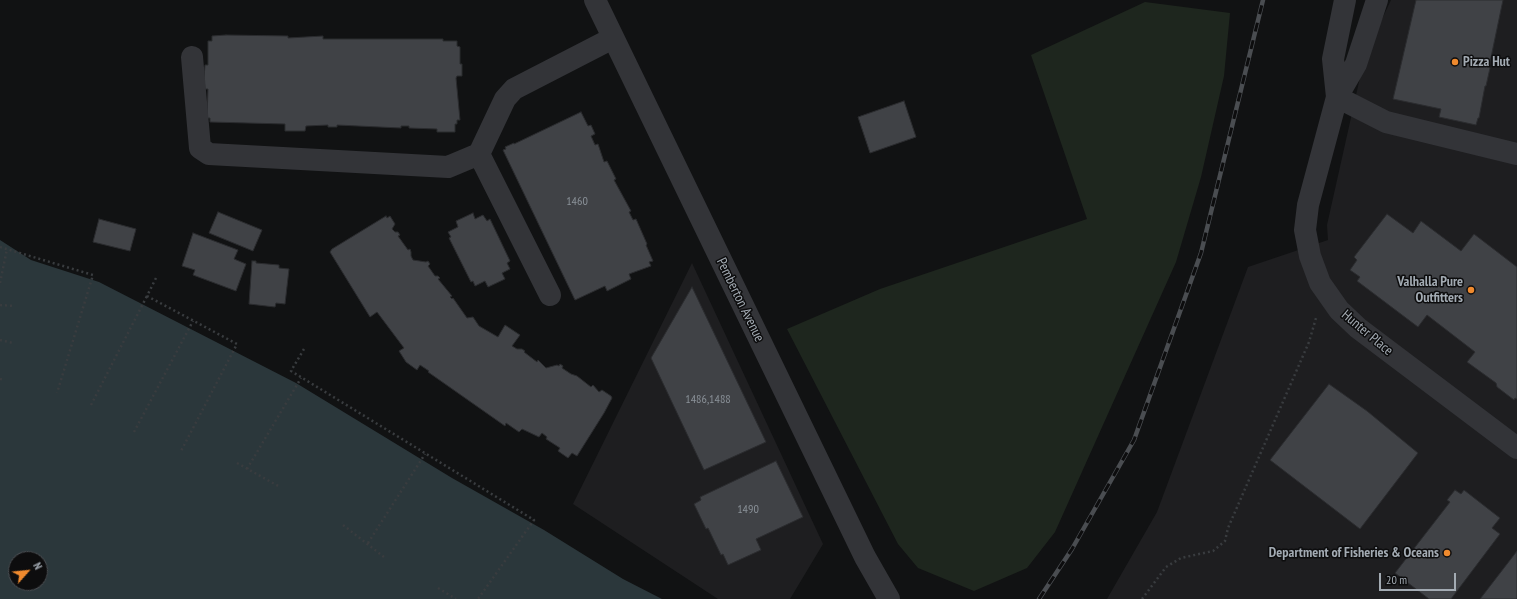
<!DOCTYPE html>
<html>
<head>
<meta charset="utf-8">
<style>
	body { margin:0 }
	#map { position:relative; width:1517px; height:599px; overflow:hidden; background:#111213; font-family:"PT Sans Narrow",sans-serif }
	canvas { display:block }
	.north { position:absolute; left:8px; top:551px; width:40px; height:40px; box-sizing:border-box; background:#0d0d0e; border:1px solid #494c50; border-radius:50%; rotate:63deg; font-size:11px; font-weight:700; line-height:16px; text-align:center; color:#a3abb3 }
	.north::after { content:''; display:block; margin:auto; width:14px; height:18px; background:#ef8a2e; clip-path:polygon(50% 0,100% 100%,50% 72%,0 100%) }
	.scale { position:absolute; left:1379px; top:573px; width:77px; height:18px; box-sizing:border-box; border:2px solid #a3abb3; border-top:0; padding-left:5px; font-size:12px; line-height:14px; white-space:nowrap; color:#a3abb3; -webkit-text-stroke:3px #0d0d0e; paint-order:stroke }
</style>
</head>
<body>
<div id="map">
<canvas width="1517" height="599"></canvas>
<div class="north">N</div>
<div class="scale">20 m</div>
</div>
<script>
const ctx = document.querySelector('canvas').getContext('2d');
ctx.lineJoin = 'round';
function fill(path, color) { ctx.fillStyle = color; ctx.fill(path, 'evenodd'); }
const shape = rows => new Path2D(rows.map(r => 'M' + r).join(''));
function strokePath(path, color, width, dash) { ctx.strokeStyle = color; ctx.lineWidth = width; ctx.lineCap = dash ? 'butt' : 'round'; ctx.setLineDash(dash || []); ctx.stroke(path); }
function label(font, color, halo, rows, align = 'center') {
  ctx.font = font + ' "PT Sans Narrow",sans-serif'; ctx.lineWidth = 3; ctx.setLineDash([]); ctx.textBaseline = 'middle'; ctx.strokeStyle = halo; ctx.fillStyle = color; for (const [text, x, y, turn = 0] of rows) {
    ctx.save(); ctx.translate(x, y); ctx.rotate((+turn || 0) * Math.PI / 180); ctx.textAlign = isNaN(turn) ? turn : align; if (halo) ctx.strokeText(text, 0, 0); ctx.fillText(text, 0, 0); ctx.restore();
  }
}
const built = shape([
	[1391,0,1517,0,1517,599,1107,599,1157,512,1248,267,1328,240,1327,225,1365,55],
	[692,263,823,544,790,599,718,599,573,504]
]);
const green = shape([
	[1145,2,1230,13,1224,76,1201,177,1176,262,1055,532,1027,568,974,591,918,568,898,544,787,329,880,289,1087,219,1031,55]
]);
const water = shape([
	[0,240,31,260,99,282,296,383,452,478,544,530,623,579,662,599,0,599],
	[16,559,40,559,40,583,16,583]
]);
const building = shape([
	[1416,0,1503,0,1489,67,1490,68,1486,86,1485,86,1479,118,1478,118,1476,125,1439,117,1441,109,1393,99,1416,0],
	[226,35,288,36,288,38,323,36,323,39,443,39,443,41,457,41,457,46,460,47,460,64,462,64,462,76,457,76,456,78,460,120,457,120,457,124,455,124,455,132,437,132,437,129,409,128,409,126,401,126,401,128,337,125,337,127,328,127,328,125,306,126,305,131,285,131,285,124,210,122,210,118,207,118,208,89,205,89,204,78,205,65,208,65,208,41,212,41,212,36,226,35],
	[904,101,916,137,870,153,858,117,904,101],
	[581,112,588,126,591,125,595,134,591,136,595,145,598,144,604,162,607,161,616,179,614,180,631,211,629,212,633,220,636,219,647,244,646,245,653,261,649,262,651,266,629,274,631,279,607,291,605,286,575,300,503,150,506,149,505,147,514,143,514,144,581,112],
	[218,212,262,230,253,251,209,233,218,212],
	[473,213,475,219,483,215,487,221,490,219,510,261,507,263,510,269,502,273,505,279,488,287,485,281,475,286,473,281,471,282,449,238,451,237,448,232,458,227,456,221,473,213],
	[1387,214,1413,233,1421,221,1461,251,1474,234,1517,267,1517,399,1515,398,1514,400,1497,387,1496,383,1467,362,1475,352,1427,315,1418,327,1357,281,1360,277,1350,270,1357,260,1354,257,1387,214],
	[386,216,387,218,390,216,395,224,392,229,395,232,398,232,400,235,398,236,408,250,410,249,411,252,411,256,413,260,426,262,428,261,430,264,428,266,435,276,438,276,440,278,438,279,452,296,450,297,452,299,453,298,467,318,473,317,479,326,498,337,505,325,520,335,512,346,517,349,522,349,525,351,524,352,537,362,538,360,546,368,557,365,559,366,560,364,563,366,562,368,571,374,577,376,591,387,593,385,599,392,602,390,611,396,612,398,604,413,577,456,572,453,568,458,558,451,560,448,546,439,547,437,542,433,539,437,522,429,519,432,506,423,505,426,428,372,429,371,420,365,417,370,406,362,399,351,404,348,377,312,370,317,330,252,332,249,386,216],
	[99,219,136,229,130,251,93,242,99,219],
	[193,233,238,250,234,259,246,264,236,291,193,275,195,270,182,266,193,233],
	[252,261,256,261,256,263,279,265,279,268,289,269,285,304,276,303,275,307,249,304,252,261],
	[692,287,766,442,704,470,651,358,692,287],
	[1329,384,1367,411,1418,453,1360,529,1270,460,1329,384],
	[776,461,803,517,756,539,761,550,728,565,723,554,721,555,708,528,706,529,694,504,701,500,700,497,776,461],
	[1455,490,1461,494,1464,490,1500,518,1492,528,1500,534,1451,599,1429,599,1395,573,1450,502,1447,500,1455,490],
	[1517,551,1517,599,1480,599,1517,551]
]);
const path = shape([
	[0,247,93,275,57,393],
	[156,278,147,296,237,344,181,451],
	[0,283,7,249],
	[0,305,15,306],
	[0,340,13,343],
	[304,349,291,371,534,520,478,599],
	[0,379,5,380],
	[91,405,147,296],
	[134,432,193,321],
	[237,463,280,487],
	[247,469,301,378],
	[343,525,384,557],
	[368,543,425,454],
	[438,588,456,599],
	[1142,599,1166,567,1181,558,1213,551,1225,541,1228,528,1309,342,1316,318]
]);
const minor = shape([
	[595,0,865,557,889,599],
	[1377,0,1356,64,1337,97,1308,205,1305,230,1310,256,1320,283,1339,310,1358,328,1517,448],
	[192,57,200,148,209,154,448,167,479,154,505,99,514,89,613,38],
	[1337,97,1386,122,1517,154],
	[1337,97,1333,59,1345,0],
	[479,154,550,295]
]);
const rail = shape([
	[1039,599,1072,549,1134,440,1201,253,1263,0]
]);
const markers = [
	[1455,62,4,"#ef8a2e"],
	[1471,290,4,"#ef8a2e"],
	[1447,553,4,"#ef8a2e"]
];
const numberNames = [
	["1460",577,202],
	["1486,1488",708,400],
	["1490",748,510]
];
const poiNames = [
	["Pizza Hut",1463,62,"left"],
	["Valhalla Pure",1463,282],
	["Outfitters",1463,298],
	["Department of Fisheries & Oceans",1439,553]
];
const streetNames = [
	["Pemberton Avenue",740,300,64],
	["Hunter Place",1367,333,40]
];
fill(built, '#1e1e20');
fill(green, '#1e261e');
fill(water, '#2b373b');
fill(building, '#404246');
strokePath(building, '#2b2c2f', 1);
strokePath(path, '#393c3f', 2.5, [2, 3]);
strokePath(minor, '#333438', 22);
strokePath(rail, '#4a4d51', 4.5);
strokePath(rail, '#0d0d0e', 3, [9]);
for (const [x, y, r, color] of markers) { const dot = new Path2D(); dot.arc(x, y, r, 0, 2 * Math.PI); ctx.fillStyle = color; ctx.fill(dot); strokePath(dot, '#0d0d0e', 1.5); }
label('12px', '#8a9198', null, numberNames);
label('bold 14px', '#a3abb3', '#0d0d0e', poiNames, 'right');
label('14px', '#a3abb3', '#0d0d0e', streetNames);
</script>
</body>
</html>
